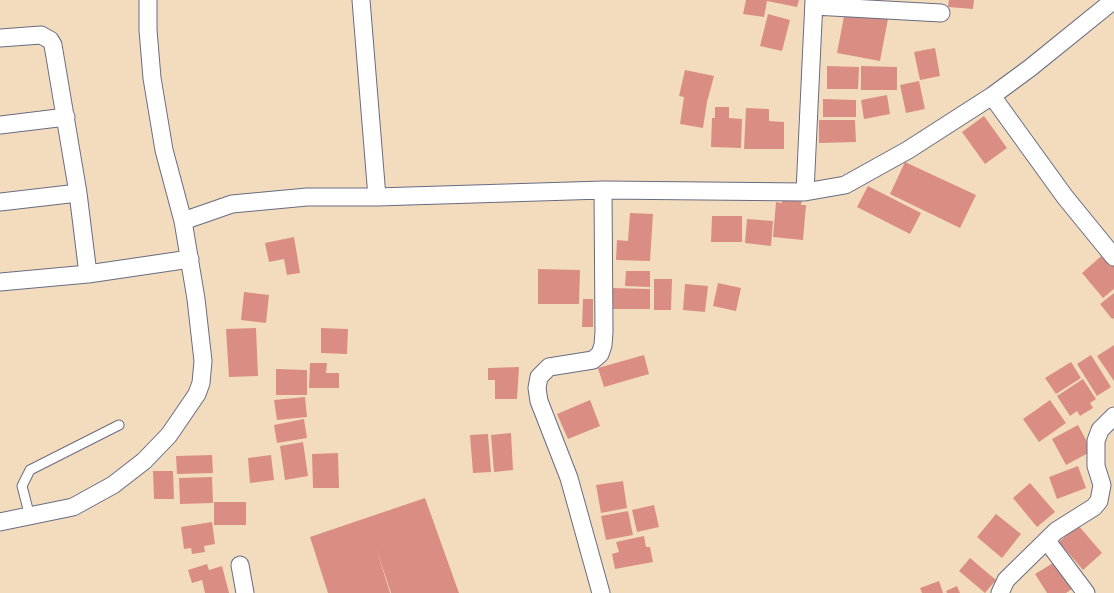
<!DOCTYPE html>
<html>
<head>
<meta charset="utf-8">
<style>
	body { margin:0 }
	canvas { display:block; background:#f3dcbe }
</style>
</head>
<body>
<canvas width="1114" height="593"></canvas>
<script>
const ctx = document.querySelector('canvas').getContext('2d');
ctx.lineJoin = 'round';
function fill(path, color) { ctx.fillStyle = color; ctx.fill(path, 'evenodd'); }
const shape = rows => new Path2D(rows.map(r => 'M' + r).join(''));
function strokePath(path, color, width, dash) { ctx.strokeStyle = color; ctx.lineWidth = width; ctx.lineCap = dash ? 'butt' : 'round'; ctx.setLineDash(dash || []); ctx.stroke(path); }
const building = shape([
	[746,0,799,0,797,7,767,1,764,17,743,14],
	[949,0,974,0,973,9,948,7],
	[845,11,888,19,880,61,837,53],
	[768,14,790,20,782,51,760,46],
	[935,48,940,76,920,80,914,52],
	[827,66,859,67,858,89,827,89],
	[861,66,897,67,897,90,861,90],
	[685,70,714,76,707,102,703,128,680,124,684,97,679,96],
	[919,81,925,109,906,113,900,85],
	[887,95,890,114,864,119,861,100],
	[823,99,856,100,856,117,823,117],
	[715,107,729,107,729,118,742,119,741,148,711,147,712,118,715,118],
	[746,108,769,109,769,121,784,122,784,149,744,149],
	[984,116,1007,148,985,164,962,132],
	[819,120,855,120,856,142,819,143],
	[905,162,976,195,960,228,890,194],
	[868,186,921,213,910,234,857,207],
	[782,197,802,199,801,205,806,205,803,240,773,237,776,202,782,203],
	[630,213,653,214,650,261,616,260,617,240,628,241],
	[712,216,742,216,742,242,711,242],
	[747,219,773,221,771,246,745,243],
	[294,237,300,273,287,275,284,259,269,262,265,243],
	[1107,251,1114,260,1114,289,1103,298,1082,273],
	[538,269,580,270,579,304,538,304],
	[626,271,650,271,650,287,625,286],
	[654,279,672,279,671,310,654,310],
	[718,283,741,288,736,311,713,306],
	[685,284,708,286,705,312,683,310],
	[611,288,650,289,650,309,611,309],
	[244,292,269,295,266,323,241,320],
	[1114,293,1114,318,1112,319,1100,304],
	[583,299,593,299,593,327,582,327],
	[256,328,258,376,229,377,226,329],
	[321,328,348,329,347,354,321,353],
	[1114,345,1114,381,1097,356],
	[644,355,649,374,604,387,598,368],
	[1091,355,1111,387,1097,396,1077,364],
	[1071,362,1081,378,1056,394,1045,378],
	[310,363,327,363,326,373,339,373,339,388,309,388],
	[519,367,517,399,495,399,495,380,488,380,488,368],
	[276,369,307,370,307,395,276,395],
	[1083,379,1096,399,1090,403,1093,408,1080,416,1077,411,1070,416,1057,396],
	[305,397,307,417,277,420,274,400],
	[590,400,600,426,568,439,557,414],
	[1050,400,1066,423,1039,442,1023,419],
	[304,419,307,438,277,443,274,425],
	[1078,425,1092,451,1066,465,1052,439],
	[511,433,513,470,494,472,491,435],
	[488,434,491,472,473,473,470,435],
	[303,442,308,476,285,480,280,446],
	[338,453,339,488,313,488,312,454],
	[212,455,213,473,177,474,176,456],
	[271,455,274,480,250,483,248,458],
	[1078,466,1086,488,1057,499,1049,477],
	[153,471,173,471,174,499,154,499],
	[212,477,213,503,180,504,179,478],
	[623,481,627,508,601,513,596,485],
	[1030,483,1055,512,1037,527,1013,498],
	[425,498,459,593,391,593,376,548,390,593,328,593,310,537],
	[214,502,246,502,246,525,214,525],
	[654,505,659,527,637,532,632,510],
	[628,511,633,535,606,540,601,516],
	[996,514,1021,534,1002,558,977,537],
	[212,522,215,544,204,546,205,552,192,554,191,548,184,549,181,527],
	[1078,525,1102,553,1083,570,1059,542],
	[644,536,646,547,650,547,653,562,615,569,612,554,619,552,616,542],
	[970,558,996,580,985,593,959,571],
	[1058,560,1075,587,1066,593,1047,593,1035,574],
	[207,564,209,570,222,566,229,593,205,593,202,580,192,583,188,570],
	[939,581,943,593,922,593,920,588],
	[957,586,960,593,947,593,946,591]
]);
const lane = shape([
	[30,517,22,486,30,470,119,425]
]);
const street = shape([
	[361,0,377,197],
	[814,6,941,13],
	[0,38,41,35,50,40,53,45,78,193,88,274],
	[992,96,1065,197,1114,257],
	[0,125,66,117],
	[805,192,814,0],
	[0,202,78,193],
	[183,221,232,204,307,197,377,197,603,190,805,192,845,185,908,150,992,96,1030,68,1114,0],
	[0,282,88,274,190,259],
	[0,522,73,507,113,485,144,461,169,435,197,394,201,383,203,361,196,299,183,221,164,150,152,78,148,30,148,0],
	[1047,541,1086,593],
	[240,565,245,593],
	[601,593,569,478,539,401,537,388,539,377,549,367,593,360,600,354,603,345,604,332,603,190],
	[1000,593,1006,580,1056,531,1094,507,1099,501,1102,485,1096,466,1096,441,1100,430,1114,416]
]);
fill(building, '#da8e83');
strokePath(lane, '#676c80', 11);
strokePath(street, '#676c80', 19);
strokePath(lane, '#fff', 9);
strokePath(street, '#fff', 17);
</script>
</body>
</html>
